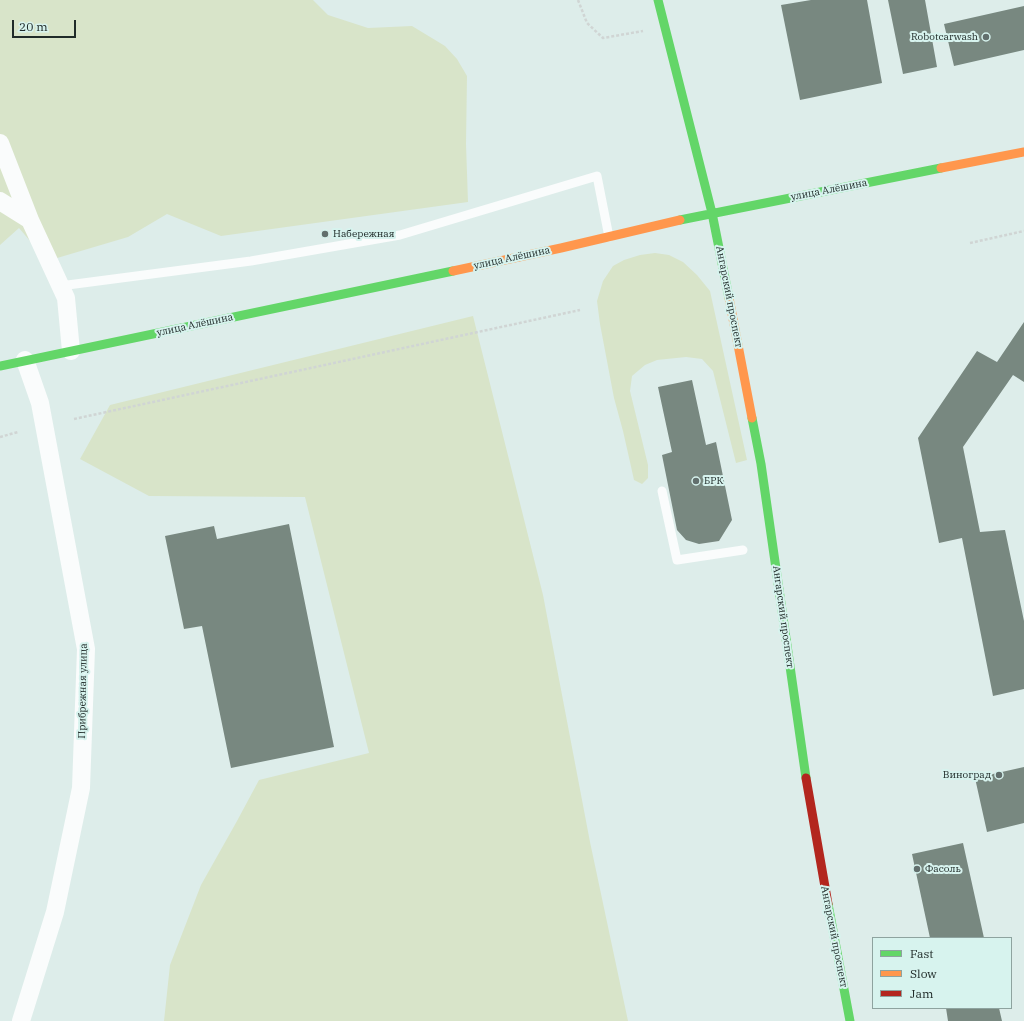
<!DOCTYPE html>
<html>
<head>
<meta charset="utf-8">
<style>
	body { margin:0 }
	#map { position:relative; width:1024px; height:1021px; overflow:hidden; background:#ddedea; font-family:"IBM Plex Serif",serif }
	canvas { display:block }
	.legend { position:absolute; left:872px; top:937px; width:140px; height:72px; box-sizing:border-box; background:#d7f3ee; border:1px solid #8ea39f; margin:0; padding:5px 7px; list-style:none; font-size:12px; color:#202b29 }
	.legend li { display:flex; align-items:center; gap:8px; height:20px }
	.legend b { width:20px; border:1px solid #8ea39f }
	.scale { position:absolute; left:12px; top:20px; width:64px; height:18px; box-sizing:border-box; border:2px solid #202b29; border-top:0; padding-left:5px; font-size:12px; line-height:14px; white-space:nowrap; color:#202b29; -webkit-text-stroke:3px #d7f3ee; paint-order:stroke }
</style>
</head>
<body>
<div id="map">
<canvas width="1024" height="1021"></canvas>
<ul class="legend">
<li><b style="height:5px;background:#63d668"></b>Fast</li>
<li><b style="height:5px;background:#ff974d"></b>Slow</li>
<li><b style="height:5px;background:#b3261e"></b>Jam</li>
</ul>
<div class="scale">20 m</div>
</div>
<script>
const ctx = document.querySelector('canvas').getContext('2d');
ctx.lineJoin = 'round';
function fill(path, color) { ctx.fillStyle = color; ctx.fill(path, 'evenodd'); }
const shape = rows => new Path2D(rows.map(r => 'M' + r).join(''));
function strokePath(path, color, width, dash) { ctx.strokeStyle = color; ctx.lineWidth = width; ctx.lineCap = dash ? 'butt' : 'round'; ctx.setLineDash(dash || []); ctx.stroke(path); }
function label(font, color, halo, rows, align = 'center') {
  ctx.font = font + ' "IBM Plex Serif",serif'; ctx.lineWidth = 4; ctx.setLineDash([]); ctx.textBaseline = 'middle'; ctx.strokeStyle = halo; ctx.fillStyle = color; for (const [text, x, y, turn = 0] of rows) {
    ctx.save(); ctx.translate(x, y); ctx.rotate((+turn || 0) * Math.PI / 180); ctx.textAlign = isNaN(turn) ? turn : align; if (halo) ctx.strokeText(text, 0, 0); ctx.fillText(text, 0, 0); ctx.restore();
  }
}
const green = shape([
	[0,0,313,0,328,15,368,28,412,26,445,46,457,59,467,76,466,144,468,202,221,236,167,214,128,237,47,261,19,228,0,245],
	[655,253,669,255,683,262,697,275,710,291,747,460,736,463,713,371,702,359,686,357,657,360,645,365,632,376,630,391,648,465,648,478,642,484,634,480,630,462,623,431,614,398,600,324,597,301,603,281,613,266,624,260,640,255],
	[473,316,543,595,590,842,628,1021,164,1021,170,965,201,885,237,821,259,780,369,753,305,497,149,496,80,459,110,405]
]);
const building = shape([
	[811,0,867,0,882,83,800,100,781,5],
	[888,0,925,0,937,67,903,74],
	[1024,6,1024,50,954,66,944,24],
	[1024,322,1024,382,1013,375,963,447,980,532,1005,530,1024,621,1024,689,993,696,962,538,939,543,918,438,977,351,997,362],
	[692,380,706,445,716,442,732,520,719,541,699,544,686,540,677,530,662,455,672,452,658,387],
	[289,524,334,747,231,768,202,626,184,629,165,536,214,526,217,539],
	[1024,767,1024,823,987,832,975,778],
	[963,843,984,938,930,938,912,854],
	[946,1008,999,1008,1002,1021,948,1021]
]);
const path = shape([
	[578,0,587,23,603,38,643,31],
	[970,243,1024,231],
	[74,419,580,310],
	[0,437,18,432]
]);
const lane = shape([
	[60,286,251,261,400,235,597,176,609,237],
	[662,491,677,560,743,550]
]);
const street = shape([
	[0,143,30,220],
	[0,201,30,220,66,298,71,351],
	[21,1021,55,912,81,788,86,649,40,403,25,360]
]);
const fast = shape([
	[658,0,712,213,729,298],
	[680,220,941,168],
	[0,366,453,271],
	[752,418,761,464,806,778],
	[828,904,850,1021]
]);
const slow = shape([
	[941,168,1024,152],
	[453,271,561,248,680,220],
	[729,298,752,418]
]);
const jam = shape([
	[806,778,828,904]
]);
const markers = [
	[986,37,4,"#626f6d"],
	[325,234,4,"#626f6d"],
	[696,481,4,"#626f6d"],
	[999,775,4,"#626f6d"],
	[917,869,4,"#626f6d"]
];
const poiNames = [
	["Robotcarwash",978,37,"right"],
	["Набережная",333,234],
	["БРК",704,481],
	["Виноград",991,775,"right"],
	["Фасоль",925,869]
];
const streetNames = [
	["улица Алёшина",829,190,-11],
	["улица Алёшина",512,258,-12],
	["Ангарский проспект",729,297,79],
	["улица Алёшина",195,325,-12],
	["Ангарский проспект",783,617,82],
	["Прибрежная улица",83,691,-89],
	["Ангарский проспект",834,937,79]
];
fill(green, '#d8e4c9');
fill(building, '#788880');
strokePath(path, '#d0d5d4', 2.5, [3, 2]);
strokePath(lane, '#fafcfc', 9);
strokePath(street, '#fafcfc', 18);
strokePath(fast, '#63d668', 9);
strokePath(slow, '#ff974d', 9);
strokePath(jam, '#b3261e', 9);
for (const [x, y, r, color] of markers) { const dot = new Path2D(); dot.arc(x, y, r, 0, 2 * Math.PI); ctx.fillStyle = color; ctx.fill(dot); strokePath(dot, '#d7f3ee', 1.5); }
label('10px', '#202b29', '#d7f3ee', poiNames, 'left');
label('10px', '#202b29', '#d7f3ee', streetNames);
</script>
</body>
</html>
